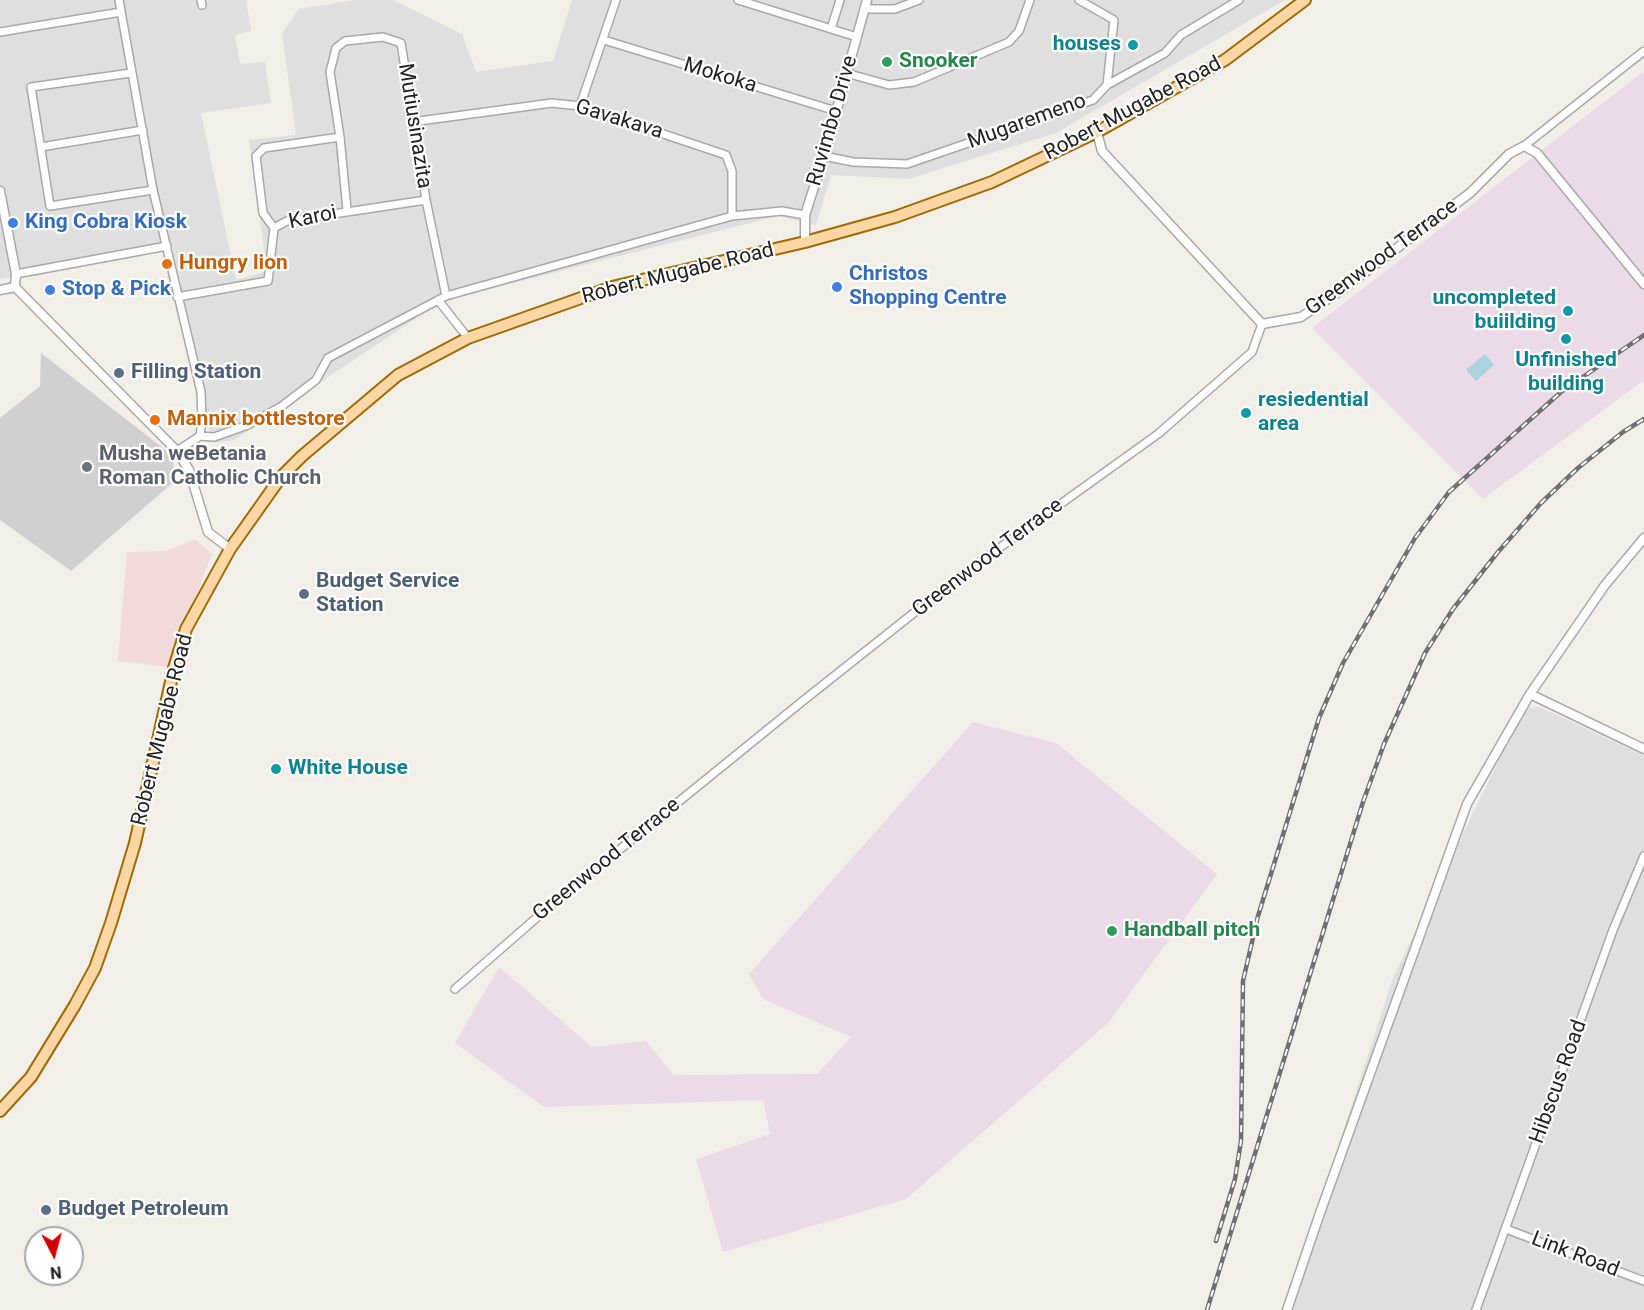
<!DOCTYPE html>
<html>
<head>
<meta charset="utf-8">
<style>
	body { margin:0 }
	#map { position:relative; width:1644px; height:1310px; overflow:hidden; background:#f2efe9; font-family:Roboto,sans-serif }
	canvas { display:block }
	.north { position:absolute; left:24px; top:1226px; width:60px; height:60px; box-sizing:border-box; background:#fff; border:2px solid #a7a7a7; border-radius:50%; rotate:174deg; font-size:16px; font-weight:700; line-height:24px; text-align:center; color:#222 }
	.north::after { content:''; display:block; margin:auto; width:21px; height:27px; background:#d40000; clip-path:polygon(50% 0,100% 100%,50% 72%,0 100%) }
</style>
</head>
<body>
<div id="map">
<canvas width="1644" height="1310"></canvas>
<div class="north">N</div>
</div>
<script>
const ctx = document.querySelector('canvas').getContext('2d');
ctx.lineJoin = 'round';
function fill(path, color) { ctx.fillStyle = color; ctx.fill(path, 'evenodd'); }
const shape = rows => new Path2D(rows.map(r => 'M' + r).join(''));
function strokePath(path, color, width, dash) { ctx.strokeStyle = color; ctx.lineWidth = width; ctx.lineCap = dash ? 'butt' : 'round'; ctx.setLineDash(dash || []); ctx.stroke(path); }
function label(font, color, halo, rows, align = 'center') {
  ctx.font = font + ' Roboto,sans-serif'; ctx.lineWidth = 4.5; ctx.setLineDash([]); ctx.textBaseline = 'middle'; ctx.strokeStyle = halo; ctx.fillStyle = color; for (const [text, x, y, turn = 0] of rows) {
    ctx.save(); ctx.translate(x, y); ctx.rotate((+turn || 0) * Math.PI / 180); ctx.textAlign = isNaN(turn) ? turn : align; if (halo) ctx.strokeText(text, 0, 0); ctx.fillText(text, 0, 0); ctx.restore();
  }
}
const residential = shape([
	[0,0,246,0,251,31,235,35,240,64,265,62,271,103,201,113,236,280,267,271,249,140,296,135,282,33,299,9,355,0,393,0,462,34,476,72,553,61,572,0,1285,0,1056,133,908,179,831,175,816,225,778,216,442,301,234,440,212,443,173,247,0,279],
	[1540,707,1644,756,1644,1310,1285,1310,1393,978,1524,708]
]);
const commercial = shape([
	[195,539,212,554,169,667,118,661,127,552,167,551]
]);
const industrial = shape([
	[1644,71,1644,380,1483,499,1312,328],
	[973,722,1056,743,1217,874,1108,1023,906,1199,723,1252,696,1159,770,1134,763,1100,544,1107,455,1043,499,967,592,1047,646,1041,674,1075,817,1074,851,1037,763,999,749,974]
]);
const religious = shape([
	[41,353,172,455,176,480,71,571,0,520,0,418,40,386]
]);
const water = shape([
	[1485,354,1494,365,1476,381,1466,370]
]);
const minor = shape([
	[119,0,153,190,201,392,202,421,200,436,177,451],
	[201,0,202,5],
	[738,0,857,37],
	[1079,0,1114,20,1107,85],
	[864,9,895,9,919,0],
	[831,29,840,0],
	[0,32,121,12],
	[604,40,836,111],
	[131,73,31,87,50,206,153,190],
	[846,73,889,85,914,82,1009,42,1019,31,1030,0],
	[580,106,616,0],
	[412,122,552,103,580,106,726,155,732,171,732,216],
	[1524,146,1644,51],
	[41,147,143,130],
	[824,156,853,162,907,164,1093,100,1107,85,1165,53,1181,35,1239,0],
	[347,210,340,137,330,72,336,48,345,41,383,37,401,43,426,200,446,296],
	[274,228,263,213,256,156,264,148,340,137],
	[16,274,167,246],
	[177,297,268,281,274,228,287,221,426,200],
	[438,300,468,338],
	[200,436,214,437,248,425,282,406,316,380,328,358,446,296,732,216,782,211,805,215],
	[455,989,550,906,804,700,963,574,1158,434,1252,352,1262,324],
	[1506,1229,1644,1281],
	[1476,1310,1613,930,1644,856]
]);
const tertiary = shape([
	[1097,132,1102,151,1262,324,1301,317,1340,291,1470,193,1509,154,1524,146,1537,153,1644,284],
	[0,191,16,274,15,287],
	[805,242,805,215,824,156,867,0],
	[0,290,15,287,177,451,189,470,208,532,230,549],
	[1530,694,1644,749],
	[1287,1310,1320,1213,1467,804,1530,694,1605,585,1644,538]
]);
const primary = shape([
	[0,1111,31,1077,75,1005,95,968,111,923,135,843,174,668,186,629,230,549,281,477,302,456,398,375,468,338,612,287,805,242,895,217,992,182,1097,132,1225,60,1305,0]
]);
const rail = shape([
	[1216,1241,1235,1179,1241,1141,1243,981,1258,916,1319,718,1343,663,1415,538,1449,492,1561,392,1644,335],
	[1207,1310,1363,802,1384,744,1425,653,1453,609,1498,552,1541,503,1578,468,1623,432,1644,419]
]);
const markers = [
	[1133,45,6,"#0f9aa8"],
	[887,62,6,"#2e9e5b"],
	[13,223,6,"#3f7fe0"],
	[167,264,6,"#e8710a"],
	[837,287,6,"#3f7fe0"],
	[50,290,6,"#3f7fe0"],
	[1568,311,6,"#0f9aa8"],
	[1566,339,6,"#0f9aa8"],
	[119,373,6,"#5c6f8a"],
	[1246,413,6,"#0f9aa8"],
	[155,420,6,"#e8710a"],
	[87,467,6,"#6b7280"],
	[304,594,6,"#5c6f8a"],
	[276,769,6,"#0f9aa8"],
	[1112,931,6,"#2e9e5b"],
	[46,1210,6,"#5c6f8a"]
];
const cultureNames = [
	["houses",1121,45],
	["uncompleted",1556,299],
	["buiilding",1556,323],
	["Unfinished",1566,361,"center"],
	["building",1566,385,"center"],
	["resiedential",1258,401,"left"],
	["area",1258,425,"left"],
	["White House",288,769,"left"]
];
const leisureNames = [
	["Snooker",899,62],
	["Handball pitch",1124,931]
];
const streetNames = [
	["Mokoka",720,76,17],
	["Robert Mugabe Road",1133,109,-28],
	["Gavakava",619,120,17],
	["Ruvimbo Drive",833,121,-74],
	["Mugaremeno",1027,122,-20],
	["Mutiusinazita",414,126,81],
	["Karoi",313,218,-12],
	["Greenwood Terrace",1382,258,-36],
	["Robert Mugabe Road",678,274,-14],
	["Greenwood Terrace",988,558,-37],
	["Robert Mugabe Road",163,730,-76],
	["Greenwood Terrace",607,860,-39],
	["Hibscus Road",1559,1082,-70],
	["Link Road",1575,1255,21]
];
const shopNames = [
	["King Cobra Kiosk",25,223],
	["Christos",849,275],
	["Shopping Centre",849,299],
	["Stop & Pick",62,290]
];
const foodNames = [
	["Hungry lion",179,264],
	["Mannix bottlestore",167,420]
];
const serviceNames = [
	["Filling Station",131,373],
	["Budget Service",316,582],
	["Station",316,606],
	["Budget Petroleum",58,1210]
];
const worshipNames = [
	["Musha weBetania",99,455],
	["Roman Catholic Church",99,479]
];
fill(residential, '#e0dfdf');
fill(commercial, '#f2dad9');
fill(industrial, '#ebdbe8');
fill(religious, '#d0d0d0');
fill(water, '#aad3df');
strokePath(minor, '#a9a9a9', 10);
strokePath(tertiary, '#a9a9a9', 11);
strokePath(primary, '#a06b00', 14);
strokePath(minor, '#fff', 7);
strokePath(tertiary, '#fff', 8);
strokePath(primary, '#fcd6a4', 10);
strokePath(rail, '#707070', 4.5);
strokePath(rail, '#fff', 2, [7]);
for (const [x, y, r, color] of markers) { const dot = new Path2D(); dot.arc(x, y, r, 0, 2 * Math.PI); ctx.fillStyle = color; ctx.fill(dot); strokePath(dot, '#fff', 2); }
label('bold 21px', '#0d838f', '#fff', cultureNames, 'right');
label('bold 21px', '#27864d', '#fff', leisureNames, 'left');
label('21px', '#222', '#fff', streetNames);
label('bold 21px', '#366cbe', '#fff', shopNames, 'left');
label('bold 21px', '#c56008', '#fff', foodNames, 'left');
label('bold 21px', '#4e5e75', '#fff', serviceNames, 'left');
label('bold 21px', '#5b616d', '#fff', worshipNames, 'left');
</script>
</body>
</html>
